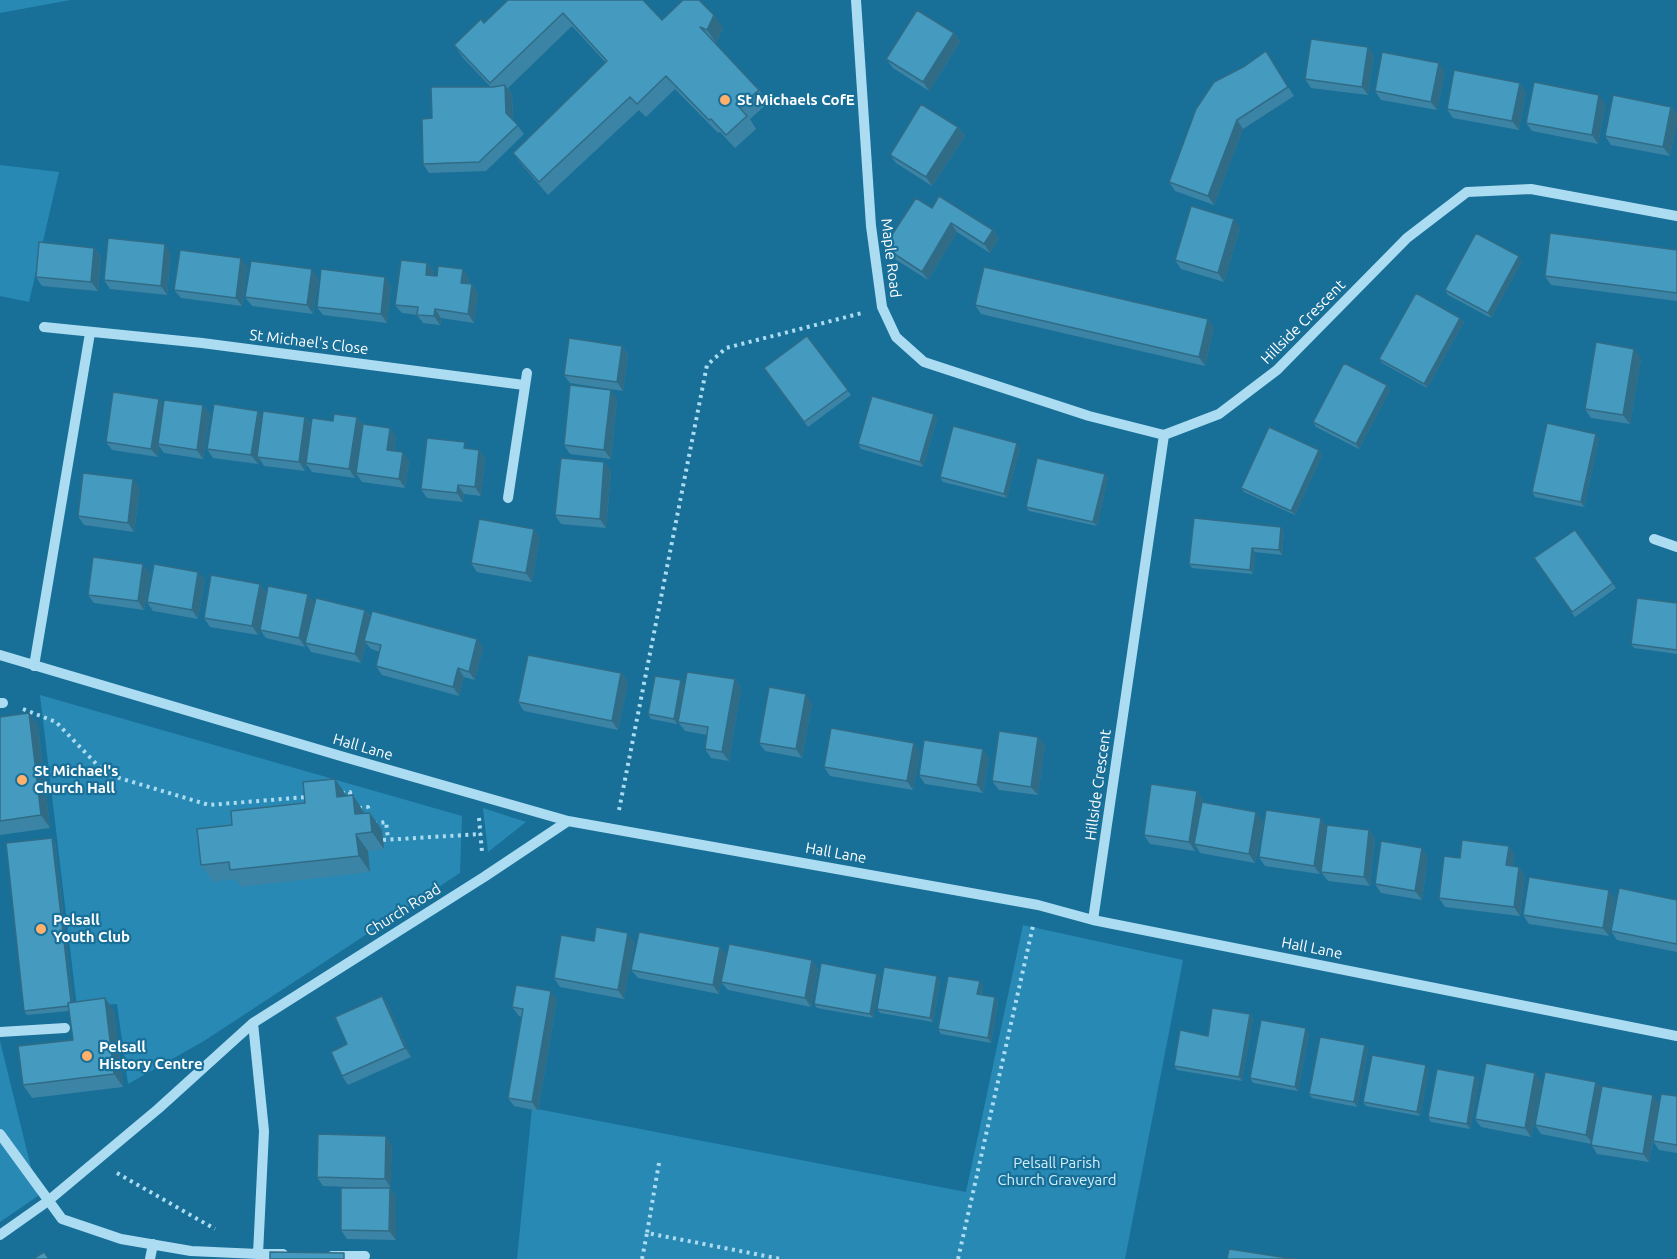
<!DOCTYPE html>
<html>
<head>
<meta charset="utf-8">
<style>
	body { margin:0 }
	canvas { display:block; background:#186f98 }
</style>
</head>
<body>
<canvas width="1677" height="1259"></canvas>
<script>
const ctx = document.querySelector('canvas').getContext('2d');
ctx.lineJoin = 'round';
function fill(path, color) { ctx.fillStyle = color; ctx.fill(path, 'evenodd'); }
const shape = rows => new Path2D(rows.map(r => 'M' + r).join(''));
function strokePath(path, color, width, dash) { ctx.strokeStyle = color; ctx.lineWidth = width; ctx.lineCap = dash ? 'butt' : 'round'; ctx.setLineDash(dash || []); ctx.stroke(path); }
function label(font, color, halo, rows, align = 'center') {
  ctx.font = font + ' Ubuntu,sans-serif'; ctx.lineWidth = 4.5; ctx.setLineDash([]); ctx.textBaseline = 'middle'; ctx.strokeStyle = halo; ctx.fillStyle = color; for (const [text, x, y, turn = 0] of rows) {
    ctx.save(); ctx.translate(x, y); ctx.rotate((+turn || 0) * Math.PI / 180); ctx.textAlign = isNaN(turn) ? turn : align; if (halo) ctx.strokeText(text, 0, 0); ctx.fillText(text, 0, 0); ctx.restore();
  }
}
const green = shape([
	[0,0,70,0,0,13],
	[0,165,59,172,29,302,0,296],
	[40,695,462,816,460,873,204,1041,128,1084,117,1004,77,1007],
	[483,808,526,822,488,852],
	[1023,925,1183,960,1125,1259,517,1259,532,1108,966,1192],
	[0,1041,38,1196,0,1222]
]);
const path = shape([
	[23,709,56,722,106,774,209,805,307,797],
	[342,793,350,792,351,800],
	[359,808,368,807,369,815],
	[619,810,707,365,726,348,862,313],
	[479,818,482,852],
	[374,824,386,822,388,839],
	[383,840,481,834],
	[659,1163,647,1233,781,1259],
	[117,1173,215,1229],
	[642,1259,647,1233],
	[958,1259,1033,926]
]);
const minor = shape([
	[856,0,871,226,882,307,896,337,924,362,1089,416,1164,435],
	[44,327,202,343,524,385],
	[1164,435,1219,414,1277,370,1407,238,1467,192,1531,189,1677,216],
	[508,498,527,373],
	[1654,539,1677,547],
	[0,655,344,757,568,821,1038,905,1093,920,1677,1036],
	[34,666,90,333],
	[0,703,3,703],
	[1093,920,1164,435],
	[253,1023,264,1131,258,1254,283,1254],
	[0,1032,65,1028],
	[0,1134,62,1219,121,1239,191,1251,258,1254],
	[0,1235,48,1201,158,1109,253,1023,484,877,568,821],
	[332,1256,365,1256],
	[150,1259,153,1244]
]);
const wall = shape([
	[508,0,723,28,716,43,714,42,759,90,768,103,750,119,756,129,735,148,720,132,718,133,675,89,646,117,639,110,548,195,522,165,513,153,606,63,572,26,508,88,512,94,513,120,524,134,486,171,429,173,423,164,432,118,491,87,463,58,454,45,484,23],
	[954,33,960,42,929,91,893,68,886,59],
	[1266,51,1294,96,1243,129,1214,205,1175,191,1169,182,1245,66],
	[1374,56,1368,95,1311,88,1305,79],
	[1445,72,1437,110,1381,100,1375,91],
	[1526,92,1519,130,1453,118,1447,109],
	[1606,104,1598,144,1532,131,1526,123],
	[1671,107,1677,115,1677,118,1670,156,1611,145,1605,136],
	[958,127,965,136,932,186,896,163,890,155],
	[932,208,993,230,999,239,990,253,957,232,928,280,890,256,884,247],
	[1240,228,1224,282,1181,269,1175,260],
	[94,248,101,256,98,291,42,286,36,277],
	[1677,250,1677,301,1551,285,1545,276],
	[171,253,167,295,110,289,104,280],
	[1522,261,1491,318,1448,295,1445,290],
	[427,263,434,272,433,276,469,278,468,284,472,284,478,293,474,323,441,318,440,325,423,323,417,315,402,313,395,305],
	[247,266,242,306,181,298,174,290],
	[385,277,391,286,387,323,323,315,317,307],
	[318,278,313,314,252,306,245,297],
	[975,305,1208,319,1214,328,1205,366,981,314],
	[1460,318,1464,322,1427,388,1382,363,1379,359],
	[807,336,851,395,808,427,764,368],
	[622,346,628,355,623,391,570,383,564,375],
	[1641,358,1630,424,1591,418,1585,409],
	[1387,385,1390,390,1359,449,1316,427,1313,422],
	[159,399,163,405,203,405,210,414,203,459,164,453,159,446,158,457,112,450,106,442],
	[617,399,611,459,570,454,564,445],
	[258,411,262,417,305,417,311,425,357,417,363,426,355,478,312,472,306,464,305,471,264,466,259,458,258,464,213,458,207,449],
	[937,418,923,467,861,449,858,444],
	[390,428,396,437,394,451,409,461,405,488,362,482,356,473],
	[1599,438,1584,507,1535,497,1532,492],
	[1020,447,1007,498,943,482,940,477],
	[469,448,479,450,485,459,481,496,464,494,463,502,427,498,421,489],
	[1322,455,1295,515,1244,492,1241,488],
	[604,462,611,471,606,528,561,524,555,515],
	[1105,474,1108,478,1097,526,1029,511,1026,507],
	[140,488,134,532,84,525,78,516],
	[1281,527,1284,531,1282,555,1255,552,1253,574,1192,568,1189,564],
	[1575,530,1616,588,1575,617,1534,558],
	[540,538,532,582,477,572,471,563],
	[198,572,205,580,198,619,153,611,147,602],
	[150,573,144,610,94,603,88,595],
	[260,584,266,593,258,635,210,627,204,618],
	[308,594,314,603,365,610,371,617,483,648,475,680,464,677,459,696,382,675,376,666,380,652,371,649,366,643,361,663,311,652,306,644,305,647,266,638,260,630],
	[1677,603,1677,654,1634,648,1631,644],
	[621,673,628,682,618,730,524,711,518,702],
	[735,679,741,688,729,761,711,758,705,749,707,735,685,731,678,722],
	[681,680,684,685,677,724,651,719,648,714],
	[812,703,802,758,765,751,759,743],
	[29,713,38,726,50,828,0,835,0,717],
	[1038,737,1045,745,1038,795,999,790,992,781],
	[920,752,913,790,830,776,824,767],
	[989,758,983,793,925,784,919,775],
	[347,796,382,830,384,849,368,851,370,872,241,887,236,879,213,882,201,865,232,825,305,803],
	[1203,800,1202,802,1263,821,1255,863,1200,853,1196,846,1195,851,1150,844,1144,835],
	[1327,827,1320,874,1265,866,1259,857],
	[1369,830,1375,839,1370,886,1328,881,1321,872],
	[52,838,55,842,73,1002,114,1011,123,1087,32,1098,23,1085,73,1040,69,1011,27,1015,24,1011],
	[1515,855,1513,866,1519,867,1525,876,1520,916,1445,907,1439,898,1460,858],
	[1428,857,1422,900,1381,893,1375,884],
	[1615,898,1609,936,1529,924,1523,915],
	[1677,900,1677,952,1617,940,1611,931],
	[594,941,634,942,624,999,560,987,554,978],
	[720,947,726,956,818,969,811,1007,728,990,721,982,719,994,638,978,631,970],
	[877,974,880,978,873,1018,817,1008,814,1004],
	[940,980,933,1022,880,1013,877,1009],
	[983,986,981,995,995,997,998,1002,991,1043,941,1034,938,1029],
	[382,996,388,1005,411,1057,348,1085,342,1076,347,1044],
	[557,999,538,1111,514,1106,508,1098,522,1017,519,1016,512,1007],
	[1250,1014,1253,1019,1242,1081,1177,1070,1174,1066,1208,1036],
	[1309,1033,1298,1091,1253,1083,1250,1078],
	[1365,1045,1368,1050,1357,1107,1312,1098,1309,1094],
	[1429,1070,1420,1116,1366,1106,1363,1102],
	[1475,1076,1479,1080,1470,1129,1431,1122,1428,1117],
	[1542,1082,1531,1137,1481,1127,1475,1119],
	[1596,1082,1601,1088,1659,1103,1677,1096,1677,1153,1659,1150,1653,1141,1657,1120,1649,1162,1597,1154,1591,1144,1541,1134,1535,1125],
	[392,1145,390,1188,396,1197,396,1240,347,1239,341,1230,376,1188,323,1186,317,1177]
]);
const shadedWall = shape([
	[714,15,723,28,716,43,707,30],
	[954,33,960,42,929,91,923,82],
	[1368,47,1374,56,1368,95,1362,87],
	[1266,51,1272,60,1294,96,1288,87],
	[1439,63,1445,72,1437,110,1431,102],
	[1520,83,1526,92,1519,130,1512,121],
	[505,85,512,94,513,122,506,113],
	[1599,95,1606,104,1598,144,1592,135],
	[1671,107,1677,115,1677,118,1670,156,1663,147],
	[1237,120,1243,129,1214,205,1208,196],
	[958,127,965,136,932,186,926,177],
	[1234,219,1240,228,1224,282,1218,273],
	[951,223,957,232,928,280,922,272],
	[993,230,999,239,990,253,984,244],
	[165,244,171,253,167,295,161,286],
	[94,248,101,256,98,291,91,282],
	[1519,256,1522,261,1491,318,1488,313],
	[241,258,247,266,242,306,236,298],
	[427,263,434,272,432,283,426,275],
	[312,269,318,278,313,314,307,305],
	[463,269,469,278,467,292,461,283],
	[385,277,391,286,387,323,381,314],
	[472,284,478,293,474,323,468,314],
	[435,309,441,318,440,325,434,316],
	[1460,318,1464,322,1427,388,1424,384],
	[1208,319,1214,328,1205,366,1199,357],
	[622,346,628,355,623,391,617,382],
	[1634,349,1641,358,1630,424,1623,415],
	[1387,385,1390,390,1359,449,1356,444],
	[611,390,617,399,611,459,604,450],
	[159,399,165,408,158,444,159,446,158,457,151,449],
	[203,405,210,414,203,459,197,450],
	[258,411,264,420,257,457,259,458,258,464,251,455],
	[934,414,937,418,923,467,920,462],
	[305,417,311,426,305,471,299,462],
	[357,417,363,426,355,478,349,469],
	[390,428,396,437,393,459,387,450],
	[1596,434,1599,438,1584,507,1581,502],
	[1017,443,1020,447,1007,498,1004,494],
	[479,450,485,459,481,496,475,487],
	[1319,450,1322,455,1295,515,1291,511],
	[403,452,409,461,405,488,399,479],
	[604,462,611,471,606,528,600,519],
	[1105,474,1108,478,1097,526,1093,522],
	[133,479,140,488,134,532,128,523],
	[458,485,464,494,463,502,457,493],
	[1281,527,1284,531,1282,555,1279,550],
	[534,529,540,538,532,582,526,573],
	[1252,548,1255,552,1253,574,1250,570],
	[143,564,150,573,144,610,138,601],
	[198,572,205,580,198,619,192,610],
	[260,584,266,593,258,635,252,626],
	[308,594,314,603,305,647,299,638],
	[365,610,372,619,364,641,366,643,361,663,355,654],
	[477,639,483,648,475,680,469,672],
	[458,668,464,677,459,696,453,687],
	[621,673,628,682,618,730,612,721],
	[735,679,741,688,729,761,722,752],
	[681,680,684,685,677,724,674,719],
	[806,694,812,703,802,758,796,749],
	[29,713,38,726,50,828,41,815],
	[1038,737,1045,745,1038,795,1031,787],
	[914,743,920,752,913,790,907,781],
	[983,749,989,758,983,793,977,785],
	[335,779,347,796,337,797],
	[1197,791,1203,800,1196,844,1194,844,1196,846,1195,851,1189,842],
	[353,795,364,812,366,831,355,814],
	[1256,812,1263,821,1255,863,1249,854],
	[370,813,382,830,384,849,372,832],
	[1321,818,1327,827,1320,874,1314,866],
	[1369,830,1375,839,1370,886,1364,877],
	[356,834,368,851,370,872,359,856],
	[52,838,55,842,74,1010,71,1006],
	[1509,846,1515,855,1512,874,1506,865],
	[1422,848,1428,857,1422,900,1415,891],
	[1519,867,1525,876,1520,916,1514,907],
	[1609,890,1615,898,1609,936,1603,928],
	[628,933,634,942,624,999,618,990],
	[720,947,726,956,719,994,713,985],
	[812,960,818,969,811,1007,805,998],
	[877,974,880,978,873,1018,870,1014],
	[937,976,940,980,933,1022,930,1018],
	[980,981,983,986,980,998,977,994],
	[551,991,557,999,538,1111,532,1102],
	[382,996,388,1005,411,1057,405,1048],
	[995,997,998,1002,991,1043,988,1038],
	[105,998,114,1011,123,1087,114,1074],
	[1250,1014,1253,1019,1242,1081,1239,1077],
	[1306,1028,1309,1033,1298,1091,1295,1087],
	[1365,1045,1368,1050,1357,1107,1354,1102],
	[1426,1065,1429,1070,1420,1116,1417,1112],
	[1535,1073,1542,1082,1531,1137,1525,1128],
	[1475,1076,1479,1080,1470,1129,1467,1124],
	[1596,1082,1603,1090,1593,1144,1586,1135],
	[1653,1095,1659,1104,1649,1162,1643,1154],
	[386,1136,392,1145,391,1188,385,1179],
	[390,1188,396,1197,396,1240,389,1231]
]);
const building = shape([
	[508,0,643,0,662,20,683,0,699,0,714,15,707,30,700,27,759,90,739,107,747,116,726,135,711,119,709,120,666,76,637,104,630,97,539,182,513,153,607,61,563,13,490,83,454,45,481,19,484,23,508,0],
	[917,10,954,33,923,82,886,59,917,10],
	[1311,39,1368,47,1362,87,1305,79,1311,39],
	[1266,51,1288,87,1237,120,1208,196,1169,182,1196,109,1214,82,1245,66,1266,51],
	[1382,52,1439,63,1431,102,1375,91,1382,52],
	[1454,70,1520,83,1512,121,1447,109,1454,70],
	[1534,82,1599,95,1592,135,1526,123,1534,82],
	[505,85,506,113,518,125,479,162,423,164,422,119,432,118,431,87,493,87,505,85],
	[1613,95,1671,107,1663,147,1605,136,1613,95],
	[921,104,958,127,926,177,890,155,921,104],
	[939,196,993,230,984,244,951,223,922,272,884,247,916,198,932,208,939,196],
	[1191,206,1234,219,1218,273,1175,260,1191,206],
	[1476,233,1519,256,1488,313,1445,290,1476,233],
	[1550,233,1677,250,1677,293,1545,276,1550,233],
	[108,238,165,244,161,286,104,280,108,238],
	[39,242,94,248,91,282,36,277,39,242],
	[180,250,241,258,236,298,174,290,180,250],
	[401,260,427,263,426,275,437,276,438,266,463,269,461,283,472,284,468,314,435,309,434,316,417,315,418,307,395,305,401,260],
	[251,261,312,269,307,305,245,297,251,261],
	[984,267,1208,319,1199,357,975,305,984,267],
	[321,269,385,277,381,314,317,307,321,269],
	[1416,293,1460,318,1424,384,1379,359,1416,293],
	[807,336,848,390,804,422,764,368,807,336],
	[569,338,622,346,617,382,564,375,569,338],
	[1596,342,1634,349,1623,415,1585,409,1596,342],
	[1344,363,1387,385,1356,444,1313,422,1344,363],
	[570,385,611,390,604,450,564,445,570,385],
	[113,392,159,399,151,449,106,442,113,392],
	[872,396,934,414,920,462,858,444,872,396],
	[164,400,203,405,197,450,158,444,164,400],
	[214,404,258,411,251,455,207,449,214,404],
	[263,411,305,417,299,462,257,457,263,411],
	[334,414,357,417,349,469,306,463,312,418,333,421,334,414],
	[1547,423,1596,434,1581,502,1532,492,1547,423],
	[363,424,390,428,387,450,403,452,399,479,356,473,363,424],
	[953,426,1017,443,1004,494,940,477,953,426],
	[1269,427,1319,450,1291,511,1241,488,1269,427],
	[427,438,465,442,464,448,479,450,475,487,458,485,457,493,421,489,427,438],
	[561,458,604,462,600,519,555,515,561,458],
	[1037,458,1105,474,1093,522,1026,507,1037,458],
	[83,473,133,479,128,523,78,516,83,473],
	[1194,518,1281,527,1279,550,1252,548,1250,570,1189,564,1194,518],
	[479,519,534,529,526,573,471,563,479,519],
	[1575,530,1613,583,1572,612,1534,558,1575,530],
	[93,557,143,564,138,601,88,595,93,557],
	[154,564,198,572,192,610,147,602,154,564],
	[211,575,260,584,252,626,204,618,211,575],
	[268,586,308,594,299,638,260,630,268,586],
	[316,598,365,610,355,654,305,643,316,598],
	[1637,598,1677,603,1677,650,1631,644,1637,598],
	[372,611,477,639,469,672,458,668,453,687,376,666,381,645,364,641,372,611],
	[528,655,621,673,612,721,518,702,528,655],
	[687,672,735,679,722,752,705,749,708,727,678,722,687,672],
	[655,676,681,680,674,719,648,714,655,676],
	[769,687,806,694,796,749,759,743,769,687],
	[29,713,41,815,0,821,0,717,29,713],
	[831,728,914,743,907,781,824,767,831,728],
	[999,731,1038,737,1031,787,992,781,999,731],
	[924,740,983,749,977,785,919,775,924,740],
	[335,779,337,797,353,795,355,814,370,813,372,832,356,834,359,856,230,870,229,862,201,865,197,829,232,825,231,811,305,803,303,782,335,779],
	[1151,784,1197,791,1189,842,1144,835,1151,784],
	[1202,802,1256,812,1249,854,1194,844,1202,802],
	[1266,810,1321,818,1314,866,1259,857,1266,810],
	[1327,825,1369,830,1364,877,1321,872,1327,825],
	[52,838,71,1002,68,1003,68,1006,24,1011,6,843,52,838],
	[1462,840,1509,846,1506,865,1519,867,1514,907,1439,898,1444,856,1460,858,1462,840],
	[1381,841,1422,848,1415,891,1375,884,1381,841],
	[1529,877,1609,890,1603,928,1523,915,1529,877],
	[1619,888,1677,900,1677,944,1611,931,1619,888],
	[596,927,628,933,618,990,554,978,561,935,594,941,596,927],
	[639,932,720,947,713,985,631,970,639,932],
	[729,944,812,960,805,998,721,982,729,944],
	[821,963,877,974,870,1014,814,1004,821,963],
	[884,967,937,976,930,1018,877,1009,884,967],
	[948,976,980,981,977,994,995,997,988,1038,938,1029,948,976],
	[516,985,551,991,532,1102,508,1098,523,1009,512,1007,516,985],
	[382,996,405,1048,342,1076,331,1052,347,1044,335,1017,382,996],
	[105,998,114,1074,23,1085,18,1046,73,1040,68,1003,105,998],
	[1212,1008,1250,1014,1239,1077,1174,1066,1180,1030,1208,1036,1212,1008],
	[1261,1020,1306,1028,1295,1087,1250,1078,1261,1020],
	[1320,1037,1365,1045,1354,1102,1309,1094,1320,1037],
	[1372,1055,1426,1065,1417,1112,1363,1102,1372,1055],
	[1486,1063,1535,1073,1525,1128,1475,1119,1486,1063],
	[1437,1069,1475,1076,1467,1124,1428,1117,1437,1069],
	[1545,1072,1596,1082,1586,1135,1535,1125,1545,1072],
	[1602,1086,1653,1095,1643,1154,1591,1145,1602,1086],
	[1661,1094,1677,1096,1677,1145,1653,1141,1661,1094],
	[318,1134,386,1136,385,1179,317,1177,318,1134],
	[341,1188,390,1188,389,1231,341,1230,341,1188],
	[1229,1249,1294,1259,1227,1259,1229,1249],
	[44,1252,49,1259,33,1259,44,1252],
	[270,1252,344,1253,344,1259,270,1259,270,1252]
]);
const markers = [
	[725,100,6,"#ffb16c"],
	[22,780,6,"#ffb16c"],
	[41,929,6,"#ffb16c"],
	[87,1056,6,"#ffb16c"]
];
const poiNames = [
	["St Michaels CofE",737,100],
	["St Michael's",34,771],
	["Church Hall",34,788],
	["Pelsall",53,920],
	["Youth Club",53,937],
	["Pelsall",99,1047],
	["History Centre",99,1064]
];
const streetNames = [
	["Maple Road",891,258,83],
	["Hillside Crescent",1303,322,-45],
	["St Michael's Close",309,342,7],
	["Hall Lane",363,747,16],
	["Hillside Crescent",1098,785,-82],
	["Hall Lane",836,853,10],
	["Church Road",403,910,-32],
	["Hall Lane",1312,948,11]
];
const parkNames = [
	["Pelsall Parish",1057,1163],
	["Church Graveyard",1057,1180]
];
fill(green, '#2889b5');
strokePath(path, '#acdcf1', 4, [3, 4.5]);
strokePath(minor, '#acdcf1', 10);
fill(wall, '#3b84a5');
fill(shadedWall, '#306c86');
fill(building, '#459ac0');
strokePath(building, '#306c86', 1.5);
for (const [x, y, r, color] of markers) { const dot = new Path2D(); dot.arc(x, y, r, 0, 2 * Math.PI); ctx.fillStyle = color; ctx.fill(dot); strokePath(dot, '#186f98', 2); }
label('bold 15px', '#fff', '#186f98', poiNames, 'left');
label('15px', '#fff', '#186f98', streetNames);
label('15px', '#d3f0fc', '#186f98', parkNames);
</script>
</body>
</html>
